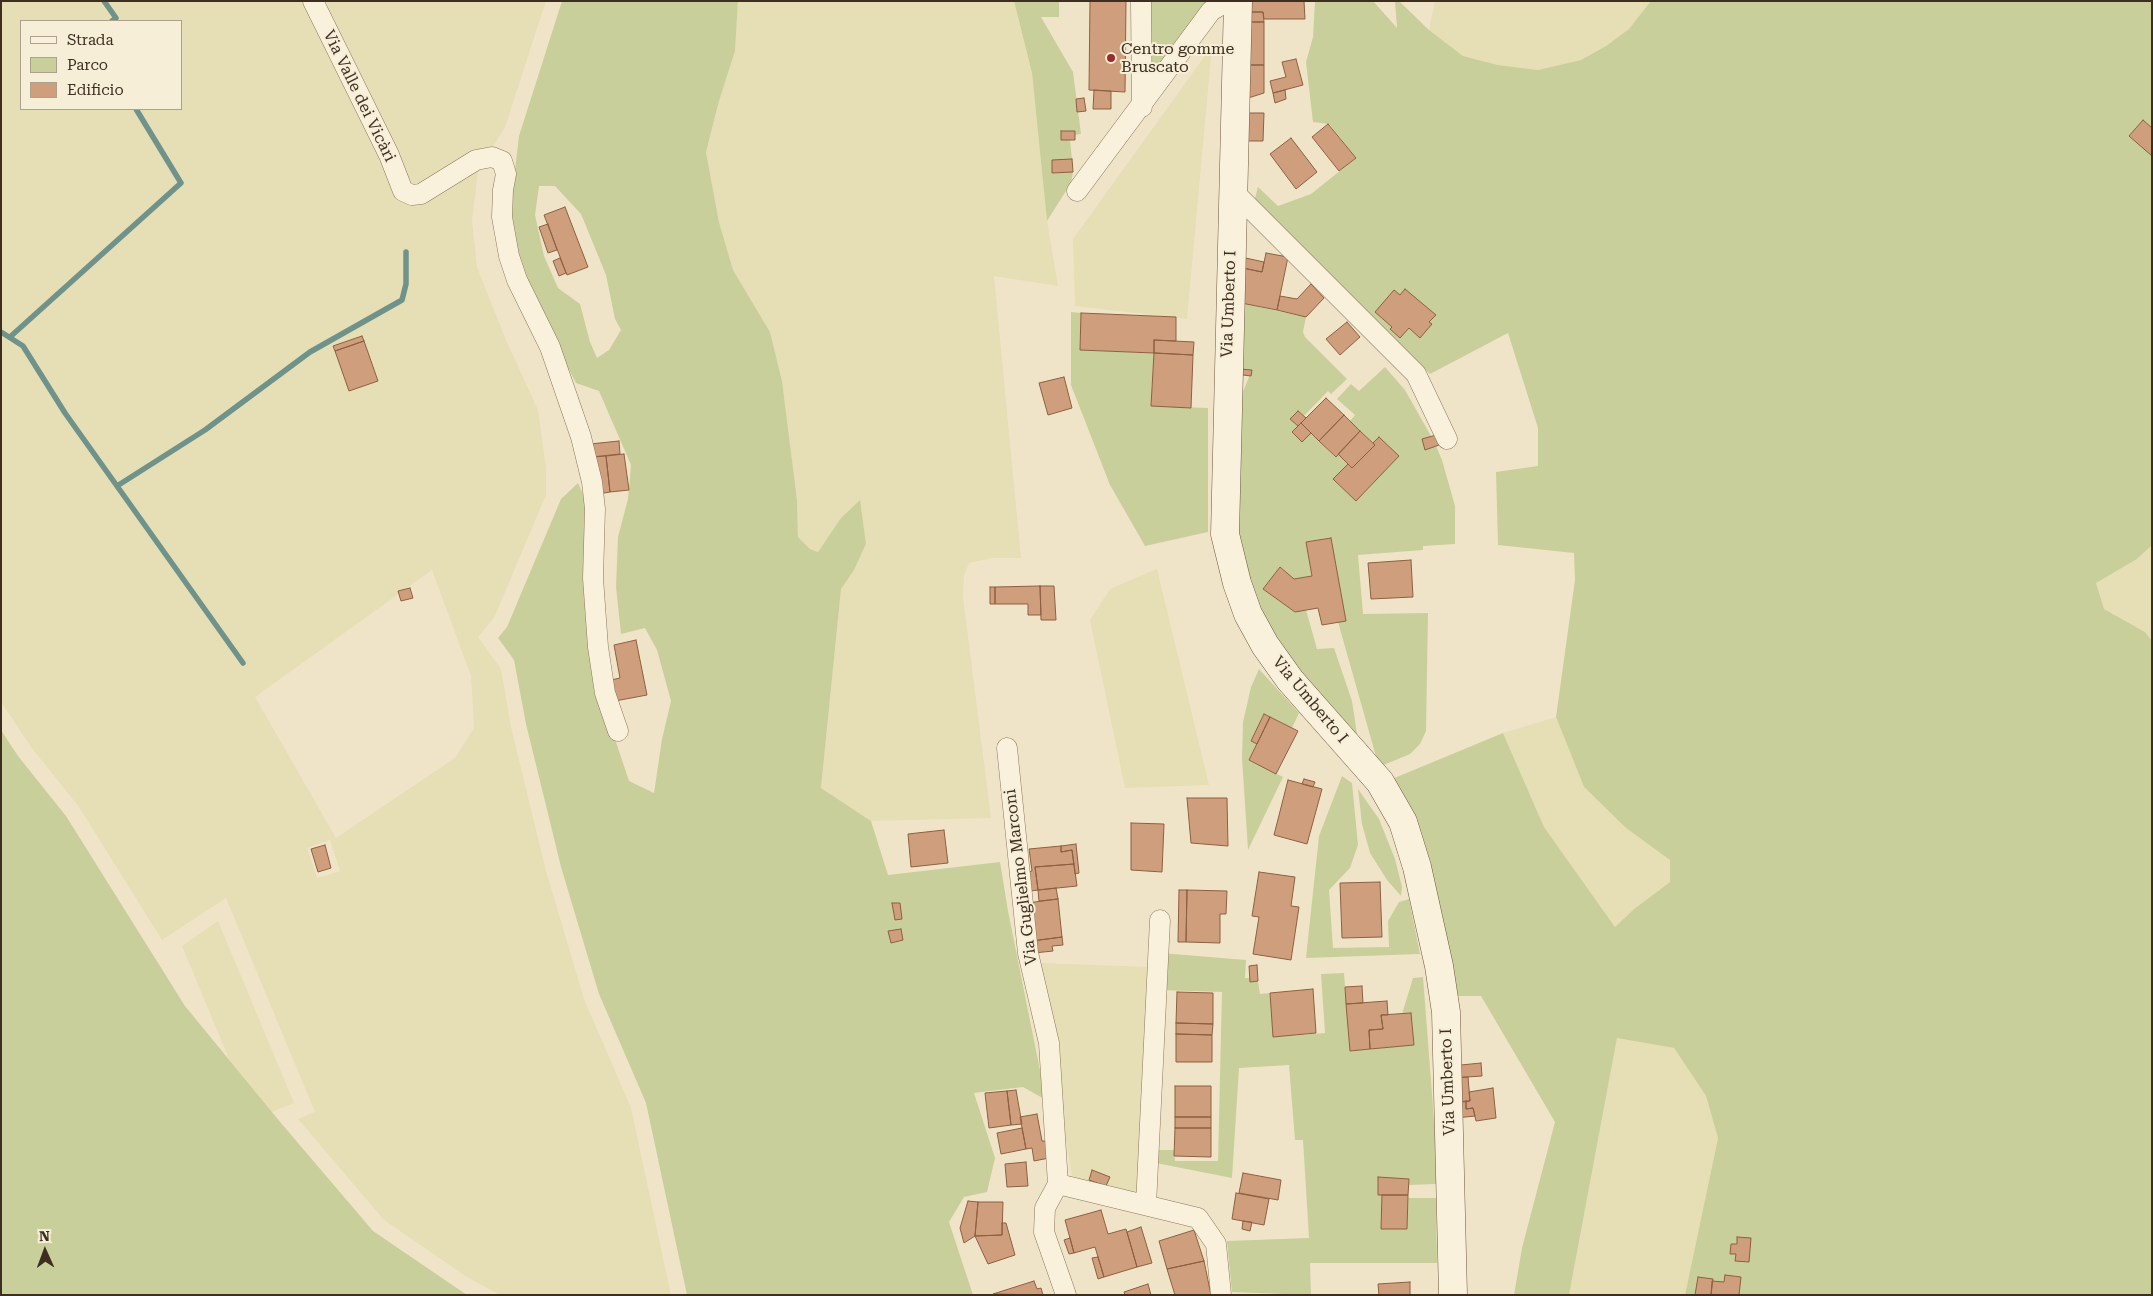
<!DOCTYPE html>
<html>
<head>
<meta charset="utf-8">
<style>
	body { margin:0 }
	#map { position:relative; width:2153px; height:1296px; overflow:hidden; background:#f0e4c8; font-family:"Roboto Serif",serif }
	canvas { display:block }
	.frame { position:absolute; inset:0; border:2px solid #3d2e20; pointer-events:none }
	.legend { position:absolute; left:20px; top:20px; width:162px; height:90px; box-sizing:border-box; background:#f7eed8; border:1px solid #ada18e; margin:0; padding:6px 9px; list-style:none; font-size:15px; color:#3d2e20 }
	.legend li { display:flex; align-items:center; gap:10px; height:25px }
	.legend b { width:25px; border:1px solid #ada18e }
	.north { position:absolute; left:20px; top:1226px; width:50px; height:50px; -webkit-text-stroke:4px #f7eed8; paint-order:stroke; rotate:358deg; font-size:14px; font-weight:700; line-height:20px; text-align:center; color:#3d2e20 }
	.north::after { content:''; display:block; margin:auto; width:18px; height:22px; background:#3d2e20; clip-path:polygon(50% 0,100% 100%,50% 72%,0 100%) }
</style>
</head>
<body>
<div id="map">
<canvas width="2153" height="1296"></canvas>
<div class="frame"></div>
<ul class="legend">
<li><b style="height:6px;background:#faf1dc"></b>Strada</li>
<li><b style="height:14px;background:#c9cf9b"></b>Parco</li>
<li><b style="height:14px;background:#cf9f7d"></b>Edificio</li>
</ul>
<div class="north">N</div>
</div>
<script>
const ctx = document.querySelector('canvas').getContext('2d');
ctx.lineJoin = 'round';
function fill(path, color) { ctx.fillStyle = color; ctx.fill(path, 'evenodd'); }
const shape = rows => new Path2D(rows.map(r => 'M' + r).join(''));
function strokePath(path, color, width, dash) { ctx.strokeStyle = color; ctx.lineWidth = width; ctx.lineCap = dash ? 'butt' : 'round'; ctx.setLineDash(dash || []); ctx.stroke(path); }
function label(font, color, halo, rows, align = 'center') {
  ctx.font = font + ' "Roboto Serif",serif'; ctx.lineWidth = 4; ctx.setLineDash([]); ctx.textBaseline = 'middle'; ctx.strokeStyle = halo; ctx.fillStyle = color; for (const [text, x, y, turn = 0] of rows) {
    ctx.save(); ctx.translate(x, y); ctx.rotate((+turn || 0) * Math.PI / 180); ctx.textAlign = isNaN(turn) ? turn : align; if (halo) ctx.strokeText(text, 0, 0); ctx.fillText(text, 0, 0); ctx.restore();
  }
}
const farmland = shape([
	[1,1,546,1,505,127,478,171,472,221,477,267,506,340,538,410,546,468,546,495,494,618,478,637,501,669,511,727,546,871,584,999,631,1108,671,1295,500,1295,467,1277,384,1220,298,1119,315,1112,226,898,162,940,79,807,31,747,1,702],
	[21,21,181,21,181,109,21,109],
	[432,570,471,676,474,728,455,758,336,838,255,697],
	[330,840,340,871,317,878,307,848],
	[738,1,1014,1,1032,73,1047,221,1058,286,994,276,1021,558,992,558,969,563,964,576,963,597,991,818,871,821,821,788,841,589,854,570,866,544,859,501,841,518,818,552,810,549,798,537,797,500,782,381,770,332,733,270,719,222,706,152,719,100,735,51],
	[1435,1,1651,1,1652,2,1629,29,1606,46,1581,60,1538,70,1498,65,1463,56,1429,30],
	[1212,46,1187,319,1075,306,1073,239],
	[2152,545,2152,641,2145,632,2104,609,2096,583,2137,559],
	[1157,569,1209,785,1125,788,1090,620,1110,589],
	[1556,717,1584,787,1626,828,1670,860,1670,882,1634,909,1615,927,1544,827,1503,733],
	[218,921,294,1103,272,1112,229,1059,182,946],
	[1035,963,1150,967,1143,1198,1079,1183,1072,1175],
	[1617,1038,1674,1048,1706,1096,1718,1138,1685,1295,1569,1295]
]);
const green = shape([
	[562,1,738,1,735,51,719,101,706,152,719,222,733,270,770,332,782,381,797,500,798,537,810,549,818,552,841,518,860,500,866,544,854,570,841,589,821,788,871,821,888,875,1000,862,1008,911,1046,1100,1023,1087,974,1093,995,1158,987,1192,964,1197,949,1222,973,1295,687,1295,646,1103,599,994,561,867,526,724,514,660,498,638,507,627,561,499,578,483,588,506,599,691,629,781,654,793,662,739,671,701,657,650,645,628,621,634,616,587,618,537,628,499,631,465,599,391,576,383,538,310,515,251,511,204,519,136],
	[539,186,555,186,581,214,606,275,615,319,621,330,609,350,597,358,590,342,580,304,558,288,544,256,535,215],
	[1014,1,1059,1,1059,17,1041,17,1073,72,1081,134,1075,135,1075,131,1061,131,1061,140,1070,140,1072,159,1052,173,1073,172,1071,183,1047,221,1032,73],
	[1148,1,1210,1,1148,82],
	[1315,1,1373,1,1397,28,1395,1,1399,1,1429,30,1463,56,1498,65,1538,70,1581,60,1606,46,1629,29,1651,1,2152,1,2152,545,2137,559,2096,583,2104,609,2145,632,2152,641,2152,1295,1685,1295,1718,1138,1706,1096,1674,1048,1617,1038,1569,1295,1514,1295,1522,1248,1555,1122,1481,996,1458,996,1444,966,1392,779,1503,733,1544,827,1615,927,1634,909,1670,882,1670,860,1626,828,1584,787,1556,717,1575,580,1574,553,1498,545,1496,472,1538,466,1538,428,1508,333,1430,374,1358,308,1254,202,1258,187,1278,206,1311,194,1356,158,1329,124,1313,122,1306,62,1313,37],
	[1231,301,1306,317,1303,332,1305,337,1347,379,1331,394,1328,391,1304,416,1298,411,1290,419,1298,426,1302,442,1311,433,1335,457,1338,454,1348,464,1333,479,1356,500,1379,437,1373,443,1350,421,1355,415,1337,399,1351,384,1359,391,1385,367,1405,390,1431,436,1422,440,1425,449,1436,446,1442,460,1455,506,1455,544,1423,546,1423,550,1358,555,1363,614,1428,613,1426,731,1420,744,1410,754,1379,767,1338,622,1331,538,1306,542,1312,576,1294,579,1280,567,1263,589,1295,612,1306,610,1317,649,1334,648,1352,701,1359,747,1284,660,1238,571,1233,415,1252,370,1228,368],
	[1071,312,1081,313,1080,350,1154,353,1151,406,1208,408,1208,532,1145,546,1110,485,1071,385],
	[1259,669,1299,713,1292,728,1264,714,1251,741,1257,744,1249,760,1283,777,1248,850,1242,758,1243,722,1251,687],
	[1,730,18,756,66,816,185,1006,281,1123,373,1231,467,1295,1,1295],
	[1342,776,1352,783,1358,845,1350,868,1329,890,1333,948,1389,947,1388,921,1399,902,1409,899,1420,954,1306,958,1319,836],
	[1358,789,1379,819,1395,859,1402,887,1401,896,1387,880,1370,853,1362,824],
	[1161,953,1246,960,1245,978,1250,978,1250,982,1258,981,1260,994,1270,993,1274,1037,1325,1033,1321,974,1344,973,1350,1051,1414,1045,1411,1013,1402,1014,1413,978,1423,977,1435,1133,1436,1184,1409,1185,1409,1179,1379,1177,1378,1194,1382,1195,1382,1229,1407,1229,1408,1198,1436,1198,1437,1263,1310,1263,1311,1295,1232,1292,1227,1241,1309,1238,1303,1140,1295,1140,1289,1065,1239,1068,1232,1178,1156,1163,1156,1150,1174,1150,1175,1161,1218,1161,1222,992,1160,990]
]);
const stream = shape([
	[104,1,116,18,112,21],
	[1,332,23,346,65,413,243,663],
	[10,337,181,183,136,109],
	[117,486,205,430,310,352,402,300,406,284,406,252]
]);
const building = shape([
	[1090,1,1126,1,1125,92,1089,90,1090,1],
	[1244,1,1304,1,1305,19,1264,19,1263,12,1244,12,1244,1],
	[1244,12,1263,12,1264,22,1244,22,1244,12],
	[1244,22,1264,22,1264,65,1245,65,1244,22],
	[1296,59,1303,85,1273,93,1270,81,1286,77,1282,62,1296,59],
	[1245,65,1264,65,1264,93,1245,99,1245,65],
	[1094,90,1111,91,1111,109,1093,109,1094,90],
	[1285,90,1286,99,1275,103,1273,93,1285,90],
	[1084,98,1086,111,1077,112,1076,99,1084,98],
	[1245,113,1264,113,1263,141,1245,141,1245,113],
	[2143,120,2152,128,2152,156,2129,136,2143,120],
	[1328,124,1356,158,1339,171,1312,137,1328,124],
	[1061,131,1075,131,1075,140,1061,140,1061,131],
	[1291,138,1317,172,1296,189,1270,154,1291,138],
	[1072,159,1073,172,1052,173,1052,160,1072,159],
	[565,207,588,267,567,275,544,215,565,207],
	[548,224,557,250,548,253,539,227,548,224],
	[1266,253,1288,257,1277,310,1231,301,1238,267,1262,272,1266,253],
	[1241,257,1264,262,1262,272,1238,267,1241,257],
	[560,258,566,273,559,276,553,261,560,258],
	[1311,284,1324,298,1306,317,1277,310,1280,296,1297,299,1311,284],
	[1405,289,1436,315,1429,322,1432,324,1420,338,1409,328,1400,338,1390,329,1392,327,1375,312,1394,290,1400,295,1405,289],
	[1081,313,1176,317,1176,341,1154,340,1154,353,1080,350,1081,313],
	[1347,322,1360,337,1340,355,1326,339,1347,322],
	[362,336,364,341,335,351,333,346,362,336],
	[1154,340,1194,342,1193,355,1154,353,1154,340],
	[364,341,378,381,349,391,335,351,364,341],
	[1154,353,1193,355,1191,408,1151,406,1154,353],
	[1228,368,1252,370,1251,376,1227,373,1228,368],
	[1064,377,1072,408,1048,415,1039,383,1064,377],
	[1326,398,1344,415,1319,441,1301,423,1326,398],
	[1298,411,1306,418,1298,426,1290,419,1298,411],
	[1344,415,1360,431,1336,457,1319,441,1344,415],
	[1301,423,1311,433,1302,442,1292,432,1301,423],
	[1360,431,1375,445,1352,468,1338,454,1360,431],
	[1436,435,1439,445,1425,450,1422,439,1436,435],
	[1379,437,1399,456,1356,501,1333,479,1348,464,1352,468,1375,445,1373,443,1379,437],
	[619,441,620,454,592,457,590,444,619,441],
	[624,454,629,490,610,492,606,456,624,454],
	[606,456,610,492,599,494,594,457,606,456],
	[1331,538,1346,621,1322,625,1318,608,1295,612,1263,589,1280,567,1294,579,1312,576,1306,542,1331,538],
	[1411,560,1413,597,1371,599,1368,563,1411,560],
	[1040,586,1054,586,1056,620,1041,620,1040,586],
	[1040,586,1041,615,1028,615,1028,604,995,604,995,587,1040,586],
	[990,587,995,587,995,604,990,604,990,587],
	[410,588,413,598,401,601,398,591,410,588],
	[636,640,647,695,615,701,611,680,620,678,614,645,636,640],
	[1264,714,1270,717,1257,744,1251,741,1264,714],
	[1270,717,1298,731,1276,774,1249,760,1270,717],
	[1304,779,1315,782,1313,787,1302,784,1304,779],
	[1288,780,1322,789,1307,844,1274,835,1288,780],
	[1187,798,1227,798,1228,846,1191,843,1187,798],
	[1131,823,1164,824,1162,872,1131,870,1131,823],
	[944,830,948,863,911,867,908,834,944,830],
	[1076,844,1079,873,1075,874,1072,850,1061,852,1061,846,1076,844],
	[325,845,331,868,318,872,311,849,325,845],
	[1061,846,1061,852,1072,850,1074,864,1035,867,1038,890,1030,891,1028,872,1032,871,1029,849,1061,846],
	[1074,864,1077,886,1038,890,1035,867,1074,864],
	[1259,872,1295,877,1291,906,1299,907,1291,960,1253,954,1259,917,1252,916,1259,872],
	[1380,882,1382,937,1342,938,1340,883,1380,882],
	[1056,888,1058,899,1039,901,1038,890,1056,888],
	[1179,890,1187,890,1186,942,1178,942,1179,890],
	[1187,890,1227,891,1226,914,1220,914,1220,943,1186,942,1187,890],
	[1058,899,1062,937,1032,941,1027,903,1058,899],
	[892,903,900,903,902,919,895,920,892,903],
	[901,929,903,940,891,943,888,931,901,929],
	[1062,937,1063,945,1052,946,1053,951,1034,953,1032,941,1062,937],
	[1257,965,1258,981,1250,982,1249,966,1257,965],
	[1362,986,1363,1003,1346,1004,1345,987,1362,986],
	[1313,989,1316,1033,1273,1037,1270,993,1313,989],
	[1177,992,1213,993,1213,1024,1176,1023,1177,992],
	[1387,1001,1388,1015,1381,1015,1383,1029,1369,1030,1370,1049,1350,1051,1346,1004,1387,1001],
	[1411,1013,1414,1045,1370,1049,1369,1030,1383,1029,1381,1015,1411,1013],
	[1176,1023,1213,1024,1212,1035,1176,1034,1176,1023],
	[1176,1034,1212,1035,1212,1062,1176,1062,1176,1034],
	[1481,1063,1482,1076,1452,1078,1451,1066,1481,1063],
	[1468,1077,1470,1101,1454,1103,1452,1078,1468,1077],
	[1175,1086,1211,1086,1211,1117,1175,1117,1175,1086],
	[1493,1088,1496,1118,1476,1121,1473,1108,1466,1109,1466,1101,1470,1101,1469,1092,1493,1088],
	[1016,1090,1022,1124,1011,1125,1007,1091,1016,1090],
	[1007,1091,1011,1125,989,1128,985,1093,1007,1091],
	[1466,1101,1466,1109,1473,1108,1475,1116,1456,1118,1454,1103,1466,1101],
	[1037,1114,1042,1141,1046,1141,1049,1158,1034,1161,1032,1148,1026,1149,1020,1117,1037,1114],
	[1175,1117,1211,1117,1211,1128,1175,1128,1175,1117],
	[1022,1128,1026,1149,1001,1154,997,1133,1022,1128],
	[1175,1128,1211,1128,1211,1157,1174,1156,1175,1128],
	[1026,1162,1028,1186,1007,1187,1005,1164,1026,1162],
	[1092,1170,1110,1177,1106,1186,1089,1180,1092,1170],
	[1243,1173,1281,1180,1278,1200,1239,1193,1243,1173],
	[1378,1177,1409,1179,1408,1195,1378,1195,1378,1177],
	[1236,1193,1269,1199,1264,1225,1232,1219,1236,1193],
	[1382,1195,1408,1195,1407,1229,1381,1229,1382,1195],
	[968,1201,978,1202,975,1236,964,1243,960,1228,968,1201],
	[978,1202,1003,1202,1002,1235,975,1236,978,1202],
	[1101,1210,1108,1234,1126,1229,1137,1267,1104,1277,1095,1247,1074,1253,1065,1220,1101,1210],
	[1243,1221,1252,1222,1250,1231,1242,1229,1243,1221],
	[1002,1223,1006,1223,1015,1255,988,1264,975,1236,1002,1235,1002,1223],
	[1141,1227,1152,1263,1137,1267,1127,1232,1141,1227],
	[1194,1230,1204,1261,1167,1269,1159,1241,1194,1230],
	[1737,1237,1751,1238,1749,1262,1735,1261,1736,1254,1730,1254,1731,1244,1737,1244,1737,1237],
	[1070,1238,1074,1253,1069,1254,1064,1240,1070,1238],
	[1098,1257,1104,1277,1098,1279,1092,1258,1098,1257],
	[1204,1261,1211,1295,1175,1295,1167,1269,1204,1261],
	[1725,1275,1741,1277,1739,1295,1711,1295,1712,1281,1724,1282,1725,1275],
	[1698,1277,1713,1279,1711,1295,1695,1295,1698,1277],
	[1034,1281,1037,1289,1041,1288,1043,1295,993,1294,1034,1281],
	[1410,1282,1410,1295,1379,1295,1378,1284,1410,1282],
	[1148,1284,1151,1295,1125,1295,1124,1292,1148,1284]
]);
const street = shape([
	[313,1,389,155,403,191,412,195,421,194,476,160,492,157,502,161,506,174,503,190,502,217,509,256,517,280,550,347,581,437,592,482,595,509,593,578,598,647,605,693,618,731],
	[1141,1,1142,107],
	[1232,190,1416,374,1447,439],
	[1077,191,1211,11,1227,1],
	[1007,748,1028,953,1049,1043,1058,1184],
	[1058,1184,1198,1218,1216,1244,1221,1295],
	[1058,1184,1045,1208,1044,1232,1066,1295],
	[1146,1205,1160,920]
]);
const secondary = shape([
	[1238,1,1225,534,1237,583,1248,614,1265,645,1290,680,1380,782,1403,822,1417,867,1439,966,1446,1012,1453,1295]
]);
const markers = [
	[1111,58,5,"#9e2a2b"]
];
const poiNames = [
	["Centro gomme",1121,49],
	["Bruscato",1121,67]
];
const streetNames = [
	["Via Valle dei Vicàri",359,96,64],
	["Via Umberto I",1229,304,-88],
	["Via Umberto I",1310,700,50],
	["Via Guglielmo Marconi",1021,877,-97],
	["Via Umberto I",1448,1082,-92]
];
fill(farmland, '#e6deb5');
fill(green, '#c9cf9b');
strokePath(stream, '#6f938a', 5.5);
fill(building, '#cf9f7d');
strokePath(building, '#8d5f41', 1);
strokePath(street, '#8d765c', 21);
strokePath(secondary, '#6f573f', 29);
strokePath(street, '#faf1dc', 20);
strokePath(secondary, '#faf1dc', 28);
for (const [x, y, r, color] of markers) { const dot = new Path2D(); dot.arc(x, y, r, 0, 2 * Math.PI); ctx.fillStyle = color; ctx.fill(dot); strokePath(dot, '#f7eed8', 2); }
label('16px', '#3d2e20', '#f7eed8', poiNames, 'left');
label('16px', '#3d2e20', '#f7eed8', streetNames);
</script>
</body>
</html>
